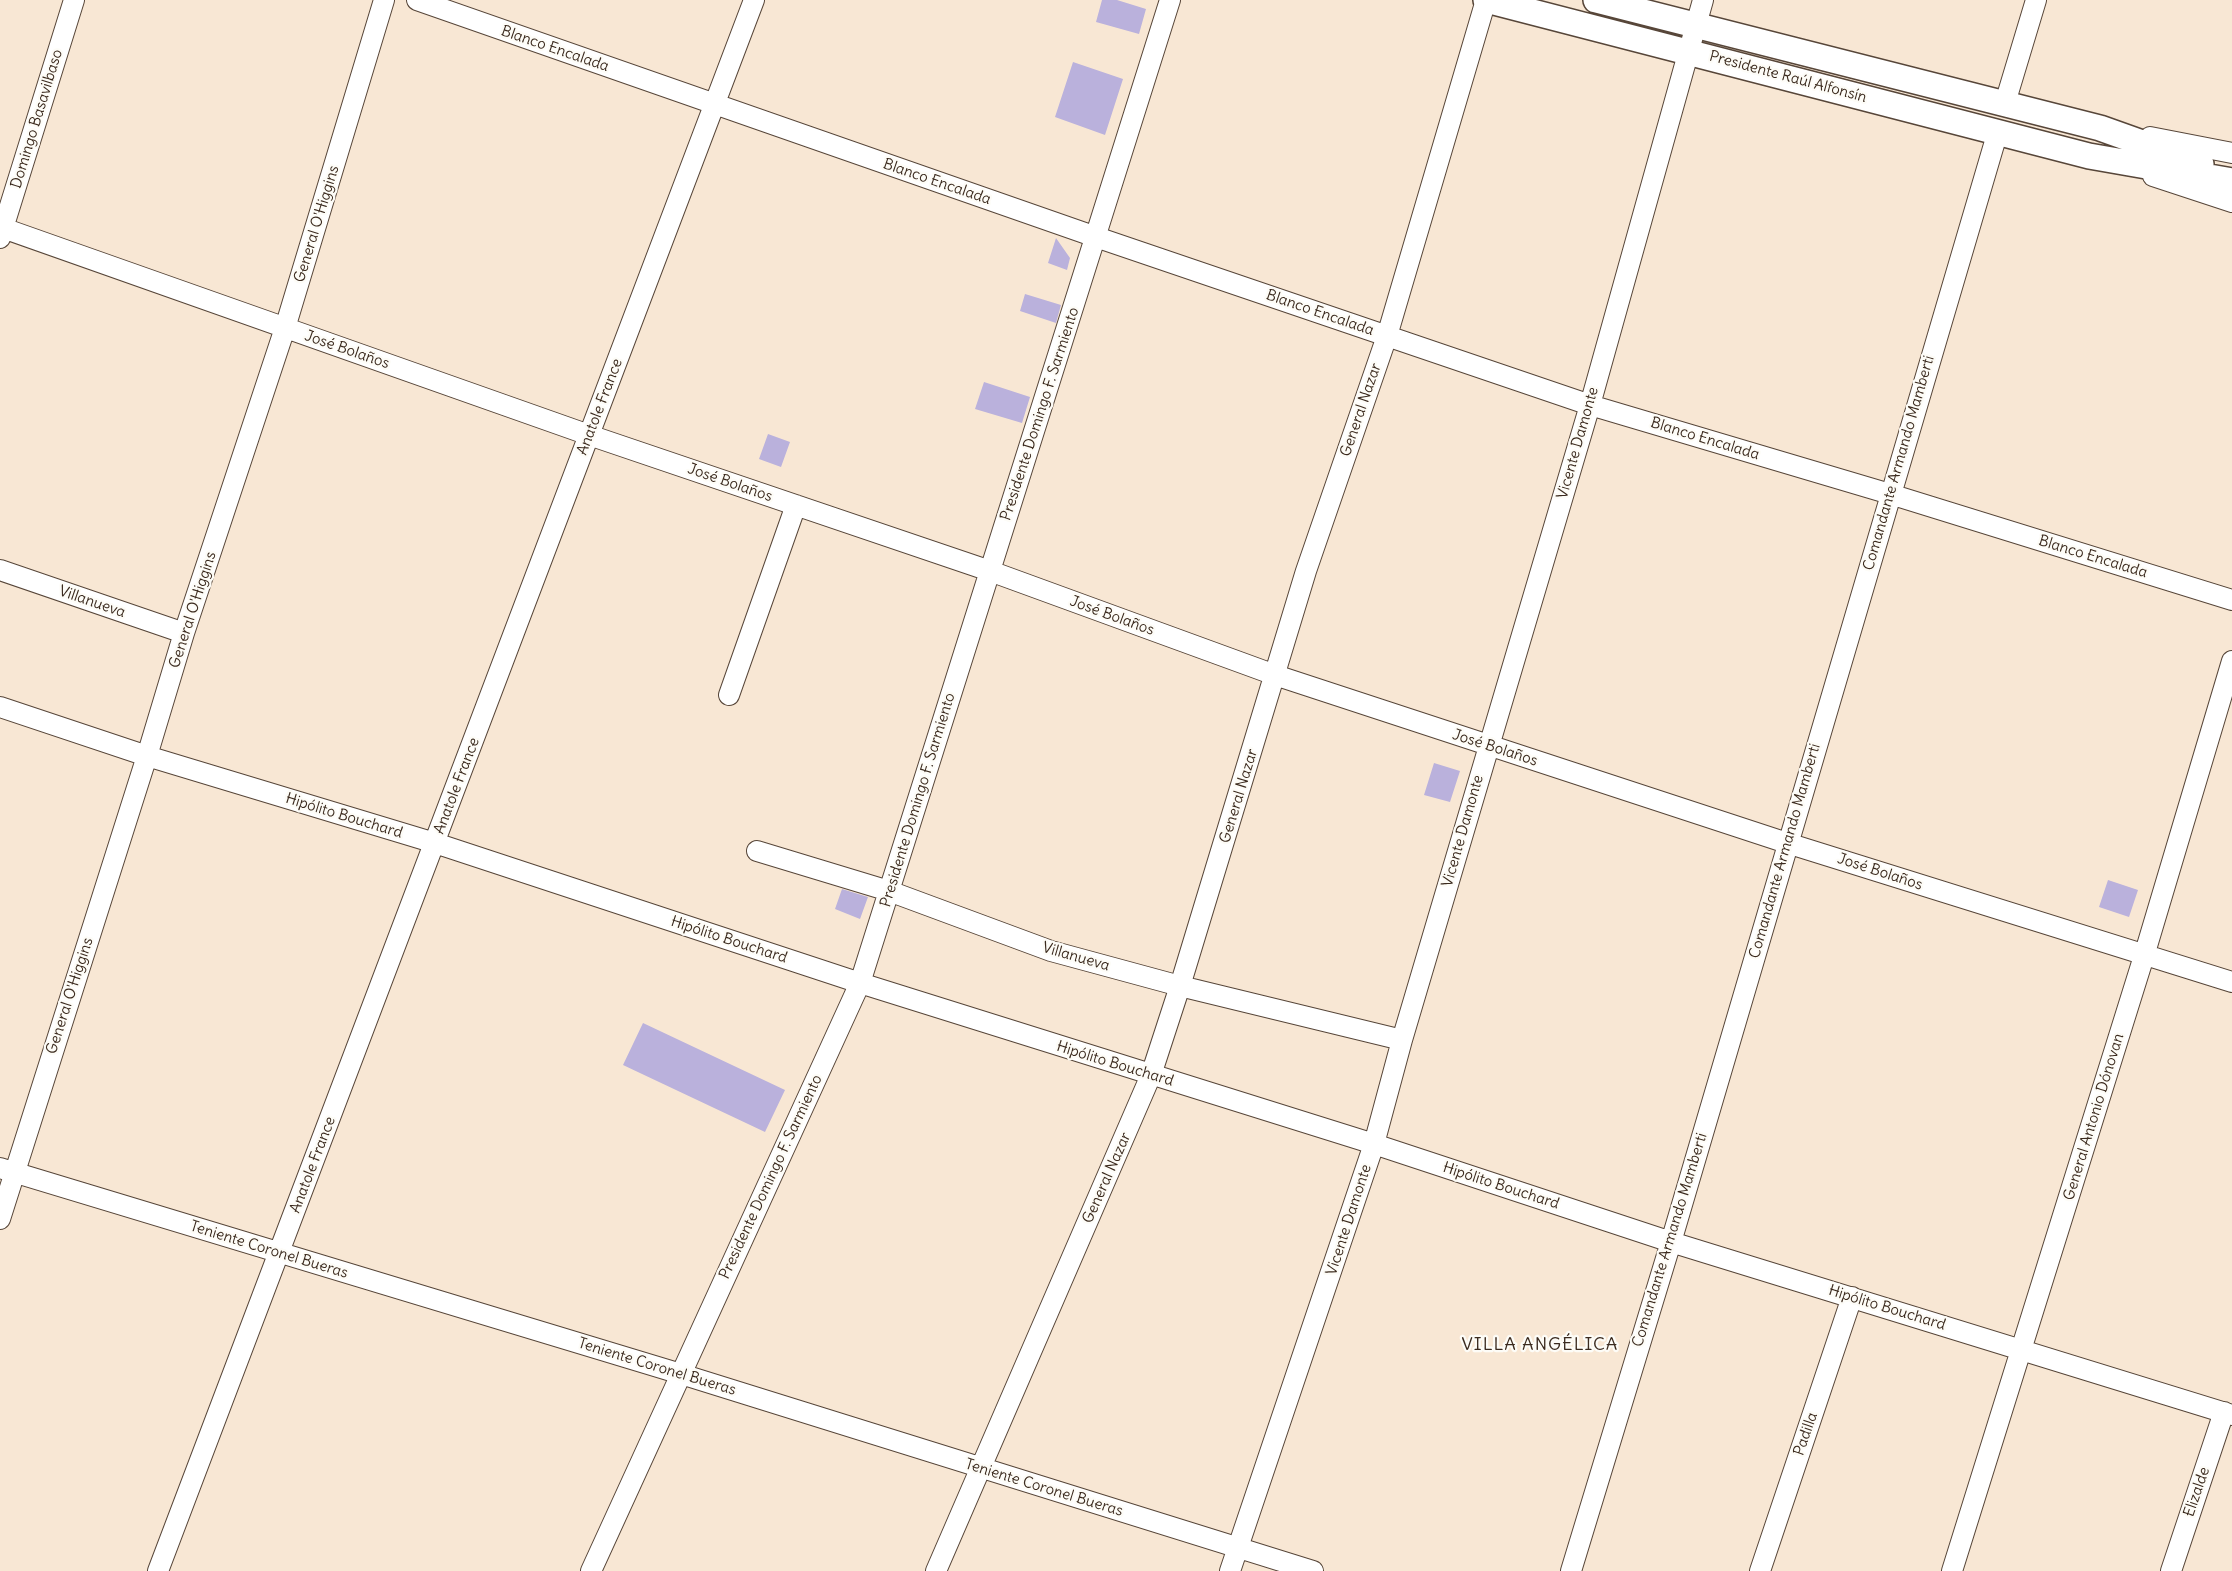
<!DOCTYPE html>
<html>
<head>
<meta charset="utf-8">
<style>
	body { margin:0 }
	canvas { display:block; background:#f8e7d4 }
</style>
</head>
<body>
<canvas width="2232" height="1571"></canvas>
<script>
const ctx = document.querySelector('canvas').getContext('2d');
ctx.lineJoin = 'round';
function fill(path, color) { ctx.fillStyle = color; ctx.fill(path, 'evenodd'); }
const shape = rows => new Path2D(rows.map(r => 'M' + r).join(''));
function strokePath(path, color, width, dash) { ctx.strokeStyle = color; ctx.lineWidth = width; ctx.lineCap = dash ? 'butt' : 'round'; ctx.setLineDash(dash || []); ctx.stroke(path); }
function label(font, color, halo, rows, align = 'center') {
  ctx.font = font + ' Delius,sans-serif'; ctx.lineWidth = 4.5; ctx.setLineDash([]); ctx.textBaseline = 'middle'; ctx.strokeStyle = halo; ctx.fillStyle = color; for (const [text, x, y, turn = 0] of rows) {
    ctx.save(); ctx.translate(x, y); ctx.rotate((+turn || 0) * Math.PI / 180); ctx.textAlign = isNaN(turn) ? turn : align; if (halo) ctx.strokeText(text, 0, 0); ctx.fillText(text, 0, 0); ctx.restore();
  }
}
const building = shape([
	[1102,0,1117,0,1146,9,1139,34,1096,22],
	[1073,62,1123,79,1105,135,1055,117],
	[1056,238,1070,258,1067,270,1048,263],
	[1025,294,1061,305,1056,323,1020,311],
	[984,382,1030,397,1022,423,975,409],
	[768,434,790,442,781,467,759,459],
	[1434,763,1460,771,1450,802,1424,795],
	[2108,880,2138,890,2129,917,2099,907],
	[842,889,868,897,860,919,835,909],
	[643,1023,785,1090,765,1132,623,1065]
]);
const minor = shape([
	[417,0,1096,237,1590,405,1890,494,2232,600],
	[2005,103,2036,0],
	[2150,137,2232,153],
	[2153,176,2232,202],
	[0,227,589,435,990,571,1275,675,1787,843,2232,982],
	[0,238,74,0],
	[0,570,184,633],
	[729,695,796,505],
	[0,707,147,756,435,843,860,983,1374,1144,1671,1242,2232,1415],
	[757,851,889,891,1051,951,1180,986,1402,1040],
	[0,1168,681,1374,1313,1571],
	[0,1219,147,756,184,633,285,328,384,0],
	[158,1571,754,0],
	[591,1571,860,983,1170,0],
	[936,1571,1151,1075,1180,986,1306,571,1387,336,1486,0],
	[1230,1571,1374,1144,1402,1040,1590,405,1703,0],
	[1571,1571,1671,1242,1998,131],
	[1760,1571,1852,1297],
	[1952,1571,2144,956,2232,661],
	[2171,1571,2224,1412]
]);
const major = shape([
	[1486,0,2089,156,2232,181],
	[1596,0,2100,128,2201,164]
]);
const streetNames = [
	["Blanco Encalada",555,49,19],
	["Presidente Raúl Alfonsín",1788,77,15],
	["Domingo Basavilbaso",37,119,-73],
	["Blanco Encalada",937,182,19],
	["General O'Higgins",317,224,-73],
	["Blanco Encalada",1320,313,19],
	["José Bolaños",347,350,19],
	["Anatole France",600,407,-69],
	["General Nazar",1361,410,-71],
	["Presidente Domingo F. Sarmiento",1040,414,-72],
	["Blanco Encalada",1705,439,17],
	["Vicente Damonte",1578,443,-74],
	["Comandante Armando Mamberti",1899,463,-74],
	["José Bolaños",730,483,19],
	["Blanco Encalada",2093,557,17],
	["Villanueva",92,602,19],
	["General O'Higgins",193,610,-72],
	["José Bolaños",1112,616,20],
	["José Bolaños",1495,748,18],
	["Anatole France",457,786,-69],
	["General Nazar",1239,796,-73],
	["Presidente Domingo F. Sarmiento",918,800,-73],
	["Hipólito Bouchard",344,816,17],
	["Vicente Damonte",1463,831,-74],
	["Comandante Armando Mamberti",1785,851,-74],
	["José Bolaños",1880,872,18],
	["Hipólito Bouchard",729,940,18],
	["Villanueva",1076,957,16],
	["General O'Higgins",70,996,-72],
	["Hipólito Bouchard",1115,1064,17],
	["General Antonio Dónovan",2094,1117,-73],
	["Anatole France",313,1165,-69],
	["Presidente Domingo F. Sarmiento",771,1177,-65],
	["General Nazar",1107,1178,-66],
	["Hipólito Bouchard",1501,1186,18],
	["Vicente Damonte",1349,1220,-72],
	["Comandante Armando Mamberti",1670,1240,-73],
	["Teniente Coronel Bueras",269,1250,17],
	["Hipólito Bouchard",1887,1308,17],
	["Teniente Coronel Bueras",657,1367,17],
	["Padilla",1806,1434,-71],
	["Teniente Coronel Bueras",1044,1488,17],
	["Elizalde",2197,1492,-71]
];
const quarterNames = [
	["VILLA ANGÉLICA",1540,1345]
];
fill(building, '#bab1dc');
strokePath(minor, '#574639', 22);
strokePath(major, '#574639', 28);
strokePath(minor, '#fff', 20);
strokePath(major, '#fff', 25);
label('15px', '#3b2a1e', '#fdfcf7', streetNames);
ctx.letterSpacing = '1px';
label('18px', '#3b2a1e', '#fdfcf7', quarterNames);
ctx.letterSpacing = '0px';
</script>
</body>
</html>
